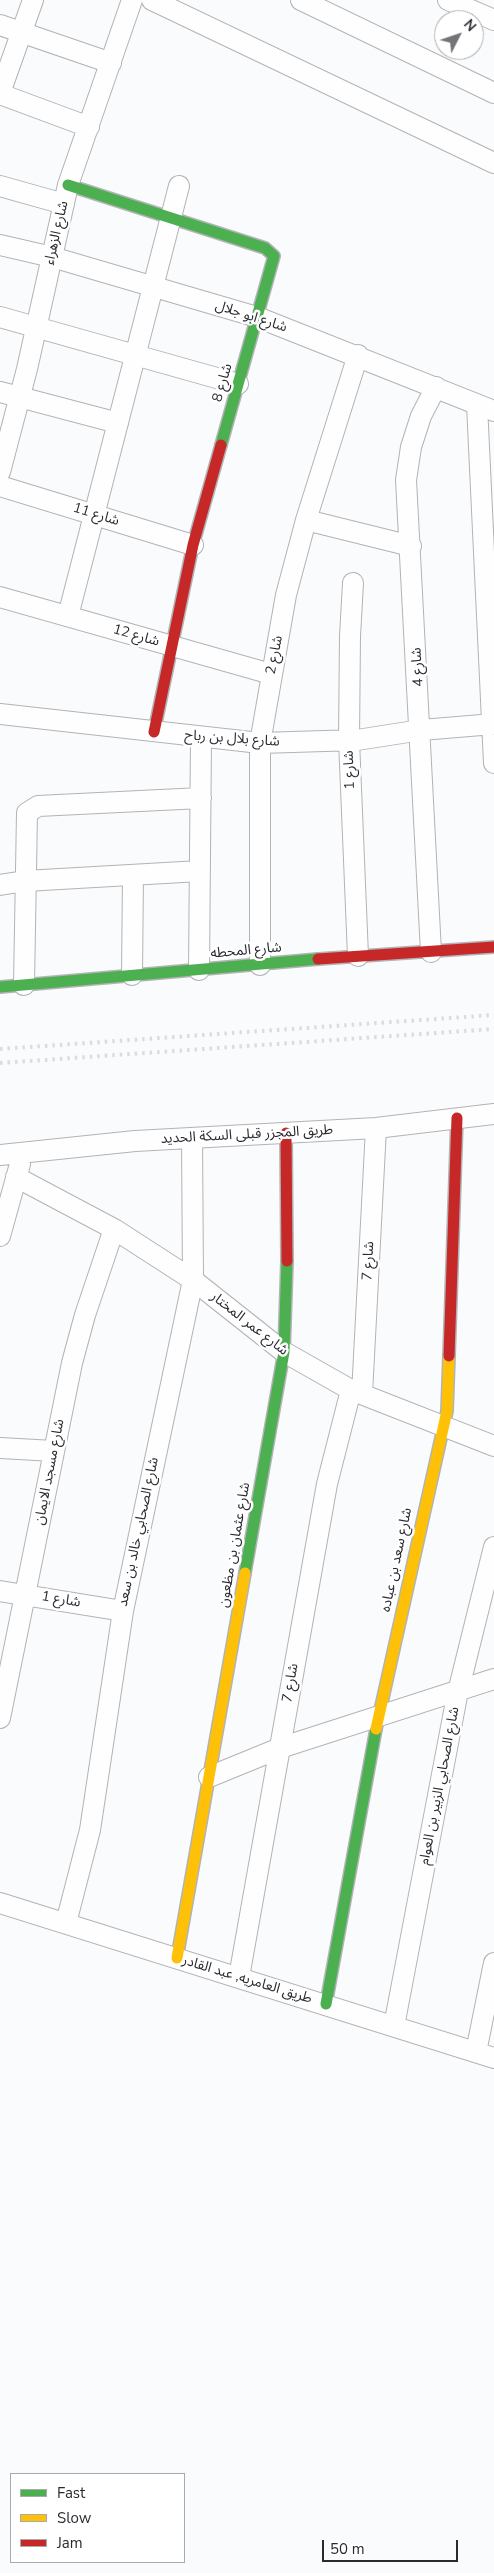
<!DOCTYPE html>
<html>
<head>
<meta charset="utf-8">
<style>
	body { margin:0 }
	#map { position:relative; width:494px; height:2573px; overflow:hidden; background:#fafbfc; font-family:"Nunito Sans",sans-serif }
	canvas { display:block }
	.legend { position:absolute; left:10px; top:2473px; width:175px; height:90px; box-sizing:border-box; background:#fff; border:1px solid #aaaaad; margin:0; padding:6px 9px; list-style:none; font-size:15px; color:#2a2b31 }
	.legend li { display:flex; align-items:center; gap:10px; height:25px }
	.legend b { width:25px; border:1px solid #aaaaad }
	.north { position:absolute; left:434px; top:10px; width:50px; height:50px; box-sizing:border-box; background:#fff; border:1px solid #aaaaad; border-radius:50%; rotate:49deg; font-size:14px; font-weight:700; line-height:20px; text-align:center; color:#2a2b31 }
	.north::after { content:''; display:block; margin:auto; width:18px; height:22px; background:#737478; clip-path:polygon(50% 0,100% 100%,50% 72%,0 100%) }
	.scale { position:absolute; left:322px; top:2540px; width:136px; height:22px; box-sizing:border-box; border:2px solid #2a2b31; border-top:0; padding-left:6px; font-size:15px; line-height:18px; white-space:nowrap; color:#2a2b31; -webkit-text-stroke:4px #fff; paint-order:stroke }
</style>
</head>
<body>
<div id="map">
<canvas width="494" height="2573"></canvas>
<ul class="legend">
<li><b style="height:6px;background:#4caf50"></b>Fast</li>
<li><b style="height:6px;background:#ffc107"></b>Slow</li>
<li><b style="height:6px;background:#c62828"></b>Jam</li>
</ul>
<div class="north">N</div>
<div class="scale">50 m</div>
</div>
<script>
const ctx = document.querySelector('canvas').getContext('2d');
ctx.lineJoin = 'round';
const shape = rows => new Path2D(rows.map(r => 'M' + r).join(''));
function strokePath(path, color, width, dash) { ctx.strokeStyle = color; ctx.lineWidth = width; ctx.lineCap = dash ? 'butt' : 'round'; ctx.setLineDash(dash || []); ctx.stroke(path); }
function label(font, color, halo, rows, align = 'center') {
  ctx.font = font + ' "Nunito Sans","Noto Sans Arabic",sans-serif'; ctx.lineWidth = 5; ctx.setLineDash([]); ctx.textBaseline = 'middle'; ctx.strokeStyle = halo; ctx.fillStyle = color; for (const [text, x, y, turn = 0] of rows) {
    ctx.save(); ctx.translate(x, y); ctx.rotate((+turn || 0) * Math.PI / 180); ctx.textAlign = isNaN(turn) ? turn : align; if (halo) ctx.strokeText(text, 0, 0); ctx.fillText(text, 0, 0); ctx.restore();
  }
}
const street = shape([
	[152,0,494,163],
	[301,0,494,93],
	[448,0,494,20],
	[0,25,111,63],
	[0,93,33,0],
	[0,94,89,127],
	[0,186,64,204],
	[0,245,52,257,257,317,494,411],
	[0,317,238,384],
	[0,392,118,423],
	[477,405,494,763],
	[0,472,27,369,68,185,132,0],
	[0,486,193,545],
	[306,520,411,546],
	[353,583,350,636,349,740,358,956],
	[0,597,271,674],
	[68,616,179,186],
	[0,714,260,743,357,740,421,730,494,724],
	[0,885,25,881,200,871],
	[431,952,406,480,411,447,421,416,436,387],
	[260,965,260,743,286,595,306,520,358,355],
	[199,970,201,738],
	[132,975,133,875],
	[24,985,27,813,38,806,201,798],
	[0,1155,135,1141,376,1128,494,1114],
	[16,1177,114,1229,193,1280,284,1352,351,1390,494,1446],
	[0,1236,20,1164],
	[362,1394,376,1128],
	[0,1448,54,1451],
	[0,1591,123,1611],
	[0,1718,72,1363,85,1315,114,1229],
	[209,1777,280,1748,494,1679],
	[0,1903,494,2058],
	[66,1923,90,1830,123,1611,193,1280,192,1138],
	[239,1977,327,1484,351,1390],
	[394,2026,457,1696,494,1547],
	[476,2052,494,1963]
]);
const fast = shape([
	[68,185,265,248,274,256,221,445],
	[0,987,318,959],
	[245,1573,284,1352,287,1261],
	[326,2004,376,1729]
]);
const slow = shape([
	[376,1729,447,1411,449,1356],
	[177,1958,245,1573]
]);
const jam = shape([
	[154,732,193,545,221,445],
	[318,959,494,947],
	[286,1133,287,1261],
	[449,1356,457,1118]
]);
const rail = shape([
	[0,1049,494,1015],
	[0,1063,494,1029]
]);
const streetNames = [
	["شارع الزهراء",57,233,-77],
	["شارع ابو جلال",251,317,18],
	["شارع 8",223,383,-74],
	["شارع 11",96,515,17],
	["شارع 12",136,636,16],
	["شارع 2",275,655,-79],
	["شارع 4",418,667,-93],
	["شارع بلال بن رباح",232,739,4],
	["شارع 1",350,770,-92],
	["شارع المحطه",246,951,-5],
	["طريق المجزر قبلى السكة الحديد",247,1135,-3],
	["شارع 7",369,1261,-87],
	["شارع عمر المختار",249,1324,38],
	["شارع مسجد الايمان",50,1472,-79],
	["شارع الصحابي خالد بن سعد",139,1532,-78],
	["شارع عثمان بن مظعون",235,1545,-80],
	["شارع سعد بن عباده",397,1560,-78],
	["شارع 1",61,1600,10],
	["شارع 7",291,1683,-80],
	["شارع الصحابي الزبير بن العوام",440,1786,-79],
	["طريق العامريه, عبد القادر",247,1980,17]
];
strokePath(street, '#b2b3b6', 22);
strokePath(fast, '#b2b3b6', 14);
strokePath(slow, '#b2b3b6', 14);
strokePath(jam, '#b2b3b6', 14);
strokePath(street, '#fefeff', 20);
strokePath(fast, '#4caf50', 11);
strokePath(slow, '#ffc107', 11);
strokePath(jam, '#c62828', 11);
strokePath(rail, '#dbdcdc', 4, [2.5, 5]);
label('14px', '#2a2b31', '#fff', streetNames);
</script>
</body>
</html>
